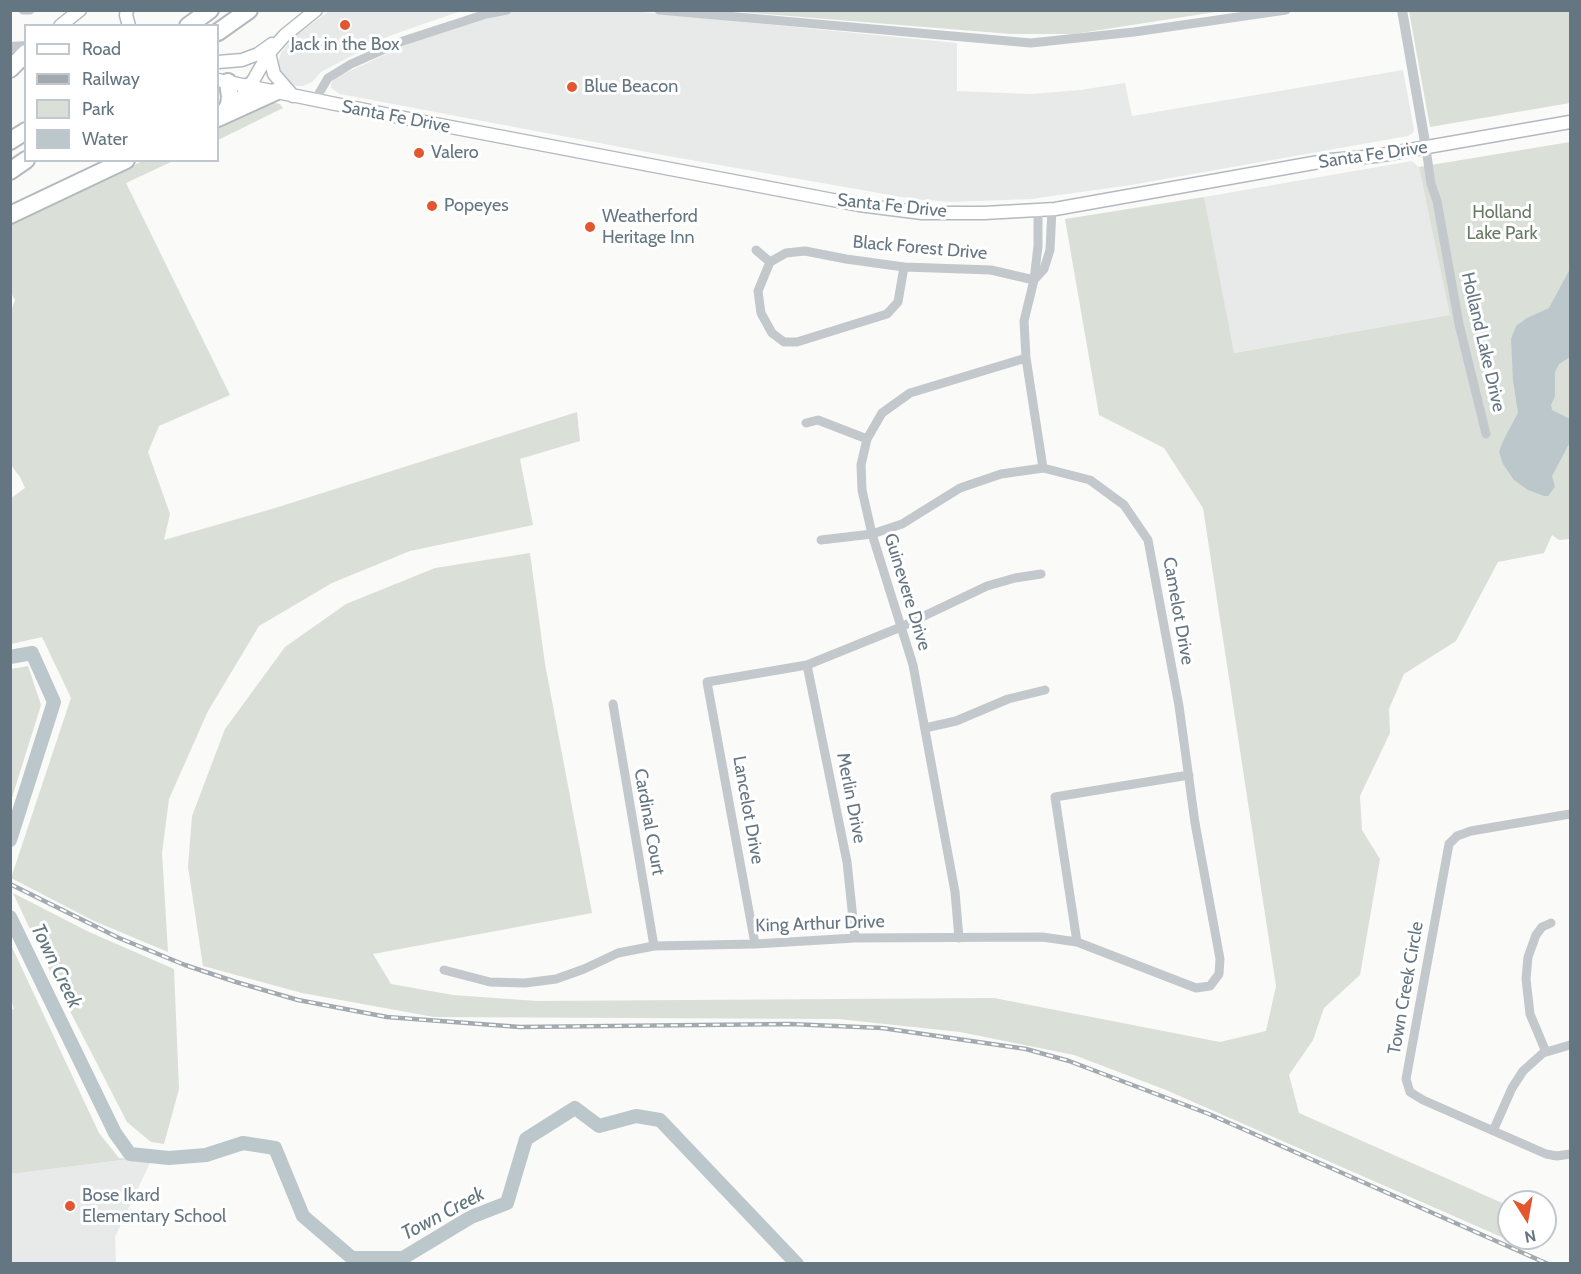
<!DOCTYPE html>
<html>
<head>
<meta charset="utf-8">
<style>
	body { margin:0 }
	#map { position:relative; width:1581px; height:1274px; overflow:hidden; background:#fafaf8; font-family:Cabin,sans-serif }
	canvas { display:block }
	.frame { position:absolute; inset:0; border:12px solid #657683; pointer-events:none }
	.legend { position:absolute; left:24px; top:24px; width:195px; height:138px; box-sizing:border-box; background:#fff; border:2px solid #c1c8cd; margin:0; padding:8px 10px; list-style:none; font-size:18px; color:#657683 }
	.legend li { display:flex; align-items:center; gap:12px; height:30px }
	.legend b { width:30px; border:2px solid #c1c8cd }
	.north { position:absolute; left:1497px; top:1190px; width:60px; height:60px; box-sizing:border-box; background:#fff; border:2px solid #c1c8cd; border-radius:50%; rotate:169deg; font-size:16px; font-weight:700; line-height:24px; text-align:center; color:#657683 }
	.north::after { content:''; display:block; margin:auto; width:21px; height:27px; background:#e4572e; clip-path:polygon(50% 0,100% 100%,50% 72%,0 100%) }
</style>
</head>
<body>
<div id="map">
<canvas width="1581" height="1274"></canvas>
<div class="frame"></div>
<ul class="legend">
<li><b style="height:8px;background:#fff"></b>Road</li>
<li><b style="height:8px;background:#a2aab0"></b>Railway</li>
<li><b style="height:16px;background:#dadfd7"></b>Park</li>
<li><b style="height:16px;background:#bbc7cb"></b>Water</li>
</ul>
<div class="north">N</div>
</div>
<script>
const ctx = document.querySelector('canvas').getContext('2d');
ctx.lineJoin = 'round';
function fill(path, color) { ctx.fillStyle = color; ctx.fill(path, 'evenodd'); }
const shape = rows => new Path2D(rows.map(r => 'M' + r).join(''));
function strokePath(path, color, width, dash) { ctx.strokeStyle = color; ctx.lineWidth = width; ctx.lineCap = dash ? 'butt' : 'round'; ctx.setLineDash(dash || []); ctx.stroke(path); }
function label(font, color, halo, rows, align = 'center') {
  ctx.font = font + ' Cabin,sans-serif'; ctx.lineWidth = 6; ctx.setLineDash([]); ctx.textBaseline = 'middle'; ctx.strokeStyle = halo; ctx.fillStyle = color; for (const [text, x, y, turn = 0] of rows) {
    ctx.save(); ctx.translate(x, y); ctx.rotate((+turn || 0) * Math.PI / 180); ctx.textAlign = isNaN(turn) ? turn : align; if (halo) ctx.strokeText(text, 0, 0); ctx.fillText(text, 0, 0); ctx.restore();
  }
}
const built = shape([
	[521,10,621,10,957,43,957,91,1031,94,1080,90,1125,83,1132,116,1403,70,1414,129,1413,133,1408,136,1131,185,1031,199,950,202,913,199,668,156,340,94,331,88,331,83,335,78,429,34,495,15],
	[329,11,461,11,389,36,321,72,312,82,303,86,295,86,283,77,279,70,278,62,281,53,295,36],
	[1412,161,1419,167,1451,315,1233,353,1204,197],
	[130,1159,151,1161,115,1237,116,1263,11,1263,10,1174]
]);
const green = shape([
	[738,11,1222,11,1074,34,1011,34,740,12],
	[1409,11,1570,11,1570,103,1430,127],
	[270,102,280,104,283,108,218,140,218,125],
	[1570,142,1570,539,1559,540,1552,535,1544,553,1498,562,1456,641,1404,674,1389,709,1390,733,1360,796,1362,830,1380,859,1360,975,1324,1008,1313,1040,1289,1075,1299,1113,1509,1206,1510,1238,1506,1239,1166,1090,1074,1055,960,1032,838,1019,434,1017,302,993,203,966,188,867,192,816,225,729,285,647,346,604,435,568,530,553,545,664,592,913,373,954,391,984,453,995,537,1001,994,998,1220,1042,1266,1031,1276,986,1203,508,1164,448,1099,415,1065,219,1204,197,1234,353,1450,315,1419,167],
	[143,161,173,161,126,183,230,395,159,426,148,452,170,514,164,540,272,509,577,412,580,441,520,459,533,525,410,551,332,583,259,626,208,711,169,799,162,853,168,952,94,921,11,878,71,698,42,637,11,644,11,498,25,488,20,477,11,465,10,314,15,300,11,293,10,221],
	[28,666,41,705,11,801,11,669],
	[13,893,89,932,174,969,179,1089,164,1144,151,1142,127,1122,55,982],
	[11,945,99,1133,119,1158,130,1159,11,1174,10,1010,14,1009,11,999]
]);
const water = shape([
	[1570,269,1570,357,1559,364,1555,372,1555,396,1551,405,1552,410,1570,419,1570,442,1552,476,1555,487,1548,496,1544,496,1528,490,1514,480,1503,464,1499,452,1504,439,1518,413,1513,380,1511,339,1516,326,1527,318,1549,308]
]);
const river = shape([
	[10,657,32,653,54,702,10,840],
	[10,917,115,1133,130,1154,169,1158,206,1155,243,1143,275,1148,303,1216,352,1258,403,1258,471,1217,507,1203,526,1139,575,1108,599,1126,636,1116,660,1120,797,1264]
]);
const minor = shape([
	[23,10,30,10],
	[659,10,1031,43,1134,32,1286,10],
	[315,100,328,78,351,64,403,41,486,14,507,10],
	[1426,148,1431,184,1437,201,1459,324,1486,434],
	[1038,210,1038,246,1034,280,1024,321,1026,358,1043,468],
	[756,250,770,262],
	[770,262,786,253,805,251,846,259,904,267,991,270,1034,280],
	[770,262,758,291,761,313,772,333,784,342,797,342,887,314,898,302,904,267],
	[1034,280,1044,269,1050,250,1052,209],
	[806,423,818,420,867,439],
	[807,665,847,862,855,938],
	[613,704,654,946],
	[925,728,956,721,1008,699,1045,690],
	[1570,814,1471,831,1457,836,1449,844,1406,1079,1410,1092,1423,1100,1546,1154,1557,1156,1570,1154],
	[959,938,955,892,913,665,872,534,862,490,861,465,867,439,882,413,910,393,1026,358],
	[1077,942,1055,797,1189,775],
	[755,944,707,682,807,665,901,627,987,586,1015,578,1041,574],
	[444,970,490,982,525,983,556,979,584,969,618,953,654,946,755,944,855,938,1042,937,1077,942,1196,988,1210,986,1219,974,1220,959,1195,823,1179,706,1148,540,1124,505,1090,480,1043,468,1001,474,960,488,902,524,872,534,821,540],
	[1546,1052,1530,1014,1526,979,1528,957,1536,935,1542,927,1551,923],
	[1493,1131,1512,1088,1523,1071,1543,1053,1570,1045]
]);
const tertiary = shape([
	[1402,10,1426,148],
	[10,47,26,46]
]);
const secondary = shape([
	[127,10,126,15,129,26],
	[60,26,80,10],
	[269,53,274,74,293,96],
	[218,62,242,60,258,54,272,44],
	[218,80,414,120,859,205,922,213,984,213,1055,209,1330,160,1376,156,1570,122],
	[250,86,269,53,285,35,316,10]
]);
const motorway = shape([
	[188,26,210,10],
	[218,32,249,10],
	[10,69,26,53],
	[238,108,250,86],
	[223,115,229,105,230,97,228,82],
	[218,118,275,92],
	[10,141,26,131],
	[10,171,26,160],
	[10,215,126,160]
]);
const rail = shape([
	[10,884,119,938,185,965,236,982,298,1000,387,1017,520,1027,790,1024,882,1028,1026,1049,1069,1061,1209,1114,1548,1264]
]);
const markers = [
	[345,25,6,"#e4572e"],
	[572,87,6,"#e4572e"],
	[419,153,6,"#e4572e"],
	[432,206,6,"#e4572e"],
	[590,227,6,"#e4572e"],
	[70,1206,6,"#e4572e"]
];
const poiNames = [
	["Jack in the Box",345,45,"center"],
	["Blue Beacon",584,87],
	["Valero",431,153],
	["Popeyes",444,206],
	["Weatherford",602,217],
	["Heritage Inn",602,238],
	["Bose Ikard",82,1196],
	["Elementary School",82,1217]
];
const streetNames = [
	["Santa Fe Drive",396,117,11],
	["Santa Fe Drive",1373,155,-8],
	["Santa Fe Drive",892,206,6],
	["Black Forest Drive",920,248,5],
	["Holland Lake Drive",1483,342,77],
	["Guinevere Drive",907,592,73],
	["Camelot Drive",1178,611,80],
	["Merlin Drive",851,798,79],
	["Lancelot Drive",748,810,80],
	["Cardinal Court",649,822,80],
	["King Arthur Drive",820,924,-2],
	["Town Creek Circle",1406,988,-80]
];
const parkNames = [
	["Holland",1502,213],
	["Lake Park",1502,234]
];
const waterNames = [
	["Town Creek",56,966,64],
	["Town Creek",443,1214,-28]
];
fill(built, '#e8e9e9');
fill(green, '#dadfd7');
fill(water, '#bbc7cb');
strokePath(river, '#bbc7cb', 14);
strokePath(secondary, '#b3babf', 15);
strokePath(motorway, '#b4b9bd', 20);
strokePath(minor, '#c3c8cc', 9);
strokePath(tertiary, '#c3c8cc', 10);
strokePath(secondary, '#fff', 12);
strokePath(motorway, '#fff', 16);
strokePath(rail, '#a2aab0', 4.5);
strokePath(rail, '#fff', 2, [7]);
for (const [x, y, r, color] of markers) { const dot = new Path2D(); dot.arc(x, y, r, 0, 2 * Math.PI); ctx.fillStyle = color; ctx.fill(dot); strokePath(dot, '#fff', 2); }
label('18px', '#657683', '#fff', poiNames, 'left');
label('18px', '#657683', '#fff', streetNames);
label('18px', '#687a64', '#fff', parkNames);
label('italic 20px', '#60757c', '#fff', waterNames);
</script>
</body>
</html>
